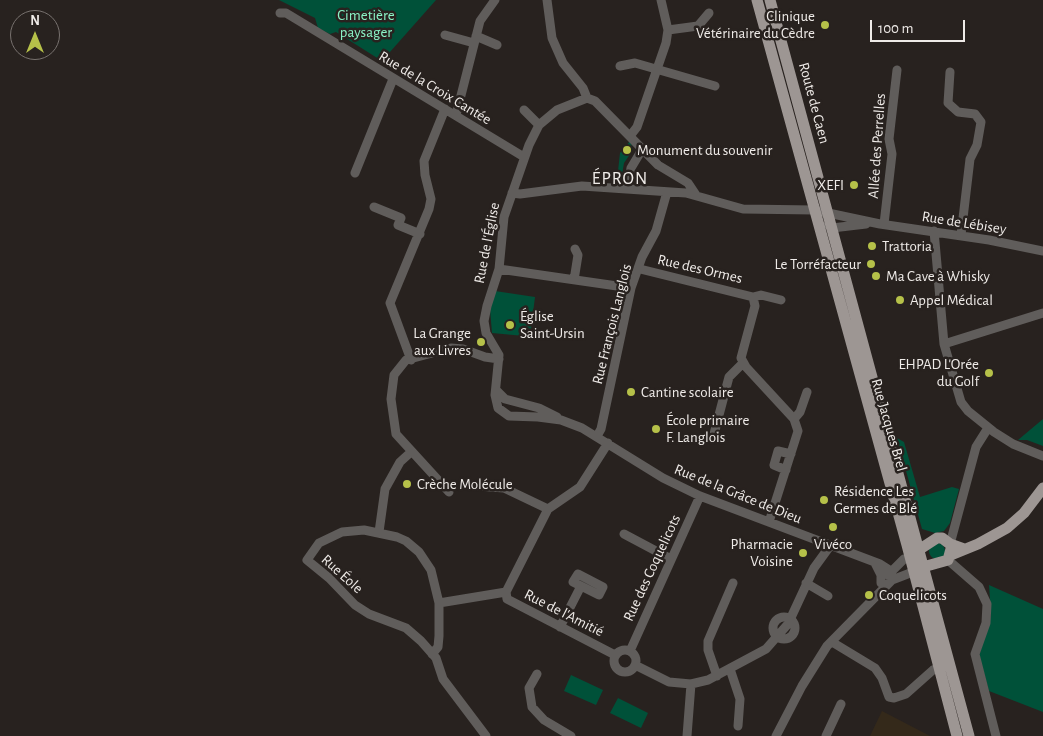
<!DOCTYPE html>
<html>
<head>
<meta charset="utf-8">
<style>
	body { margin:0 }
	#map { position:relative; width:1043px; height:736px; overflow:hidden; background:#28221f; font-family:"Alegreya Sans",sans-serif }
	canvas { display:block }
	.north { position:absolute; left:10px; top:10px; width:50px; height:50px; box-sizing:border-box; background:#28221f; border:1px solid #78726f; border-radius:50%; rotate:0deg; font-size:14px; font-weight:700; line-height:20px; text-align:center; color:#efebe8 }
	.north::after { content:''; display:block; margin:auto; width:18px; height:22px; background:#b6c149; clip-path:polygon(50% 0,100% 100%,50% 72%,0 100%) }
	.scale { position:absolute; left:870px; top:20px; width:95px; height:22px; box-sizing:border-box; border:2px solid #efebe8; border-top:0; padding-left:6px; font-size:15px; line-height:18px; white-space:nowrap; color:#efebe8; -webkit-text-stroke:4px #28221f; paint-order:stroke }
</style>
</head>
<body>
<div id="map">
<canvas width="1043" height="736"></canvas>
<div class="north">N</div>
<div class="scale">100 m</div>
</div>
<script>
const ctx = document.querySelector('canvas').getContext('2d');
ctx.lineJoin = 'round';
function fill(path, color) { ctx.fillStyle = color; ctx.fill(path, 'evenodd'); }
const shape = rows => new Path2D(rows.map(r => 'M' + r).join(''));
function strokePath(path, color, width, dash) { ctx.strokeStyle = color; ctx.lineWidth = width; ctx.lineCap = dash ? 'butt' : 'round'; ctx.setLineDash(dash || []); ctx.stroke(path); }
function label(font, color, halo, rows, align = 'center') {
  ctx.font = font + ' "Alegreya Sans",sans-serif'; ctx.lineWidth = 5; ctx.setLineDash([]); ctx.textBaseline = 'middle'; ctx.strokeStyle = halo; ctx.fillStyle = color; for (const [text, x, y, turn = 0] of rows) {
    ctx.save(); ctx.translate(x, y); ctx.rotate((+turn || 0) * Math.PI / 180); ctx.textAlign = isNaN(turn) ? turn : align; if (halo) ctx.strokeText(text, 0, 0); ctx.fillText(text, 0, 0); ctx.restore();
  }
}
const education = shape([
	[882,711,930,736,870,736]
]);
const green = shape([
	[279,0,436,0,382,61,336,32,330,34,318,28,315,18],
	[630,141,633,150,624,163,621,180,617,180,620,153],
	[495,291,535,297,531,329,526,328,524,336,492,333,490,309],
	[1043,419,1043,446,1027,440,1018,440],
	[897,438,904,442,920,497,952,487,959,489,950,523,944,531,935,533,922,529],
	'929 551a8 8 0 1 1 16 0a8 8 0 1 1-16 0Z',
	[989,585,1043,609,1043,712,989,691,979,656,991,614],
	[571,675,603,690,596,705,564,691],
	[618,698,648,713,641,728,610,713]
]);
const minor = shape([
	[547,0,552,38,563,63,583,88,587,98],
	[280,13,286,13,524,157],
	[668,30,698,26,709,13],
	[445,35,474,43],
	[476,36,497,45],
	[620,66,635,63,715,86],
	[950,72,948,103,958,112,975,114,981,122,977,145,970,159,961,235],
	[587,98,557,110,539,125,529,145,504,217,499,269,487,306,484,321,486,333,499,355,495,395,498,408,509,416,538,417,561,420,582,428,663,478,700,496,880,564,891,571,892,580],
	[587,98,595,101,658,165,688,183,696,195],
	[524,110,539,125],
	[456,115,480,21,495,0],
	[630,136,637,127,666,43,668,30,661,0],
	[355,173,393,79],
	[628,189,631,168,643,148],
	[512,193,520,194,582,186,686,193,743,209,814,210,880,224,989,240,1043,251],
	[374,207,401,218,398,225,420,234],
	[884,224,892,154,889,139,897,70],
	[828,225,832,228,866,224],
	[934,231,944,344,961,402,968,411,994,432,1013,444,1043,456],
	[499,269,631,288],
	[640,269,753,297],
	[574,280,578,255,575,249],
	[753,297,755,306,741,358,746,367,794,419,798,431,769,522],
	[753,297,761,295,781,300],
	[944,344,1043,313],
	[411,360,390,303,429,209,431,199,425,175,424,161,445,109],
	[496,390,505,399,539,408,557,417],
	[794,419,800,412,807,392],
	[714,434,729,377,743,363],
	[597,436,601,429,631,288,642,257,656,231,667,192],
	[786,470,774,465,778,451,791,454],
	[464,485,504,488,548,509],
	[449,492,396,434,391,399,394,375,406,360,451,348,463,349,485,357,499,359],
	[379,532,385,489,400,462,411,452],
	[624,534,671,559],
	[950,544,976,447,988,428],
	[948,560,979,587,987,604,986,623,975,654,996,736],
	[875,563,881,575,881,583],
	[578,574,603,587,599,595,573,582,578,574],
	[888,575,904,559],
	[806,583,828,596],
	[506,592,548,509,580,487,608,443],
	[506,592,507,599,615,655],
	[439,603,506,592],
	'773 628a11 11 0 1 1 22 0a11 11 0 1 1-22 0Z',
	[560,627,581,586],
	[832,642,875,668,882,678,889,697,894,698,906,694,933,670,938,668],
	'614 661a11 11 0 1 1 22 0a11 11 0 1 1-22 0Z',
	[630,651,700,496],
	[432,654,438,647,439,636,439,603,431,570,419,552,406,541,397,537,364,530,342,532,319,543,307,560,329,578,355,605,369,614,406,628,421,641,436,658,443,679,486,736],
	[635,665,669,682,691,684,708,680,766,649,788,624,814,568,830,546],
	[730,669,740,699,738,726],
	[537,674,529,688,532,707,544,720,571,736],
	[717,676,708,650,708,641,733,583],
	[687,736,691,684],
	[776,736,802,686,827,646,892,580,918,570],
	[826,736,841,704]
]);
const major = shape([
	[757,0,907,545,957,736],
	[770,0,969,736],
	[914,553,937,538,942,538,950,544,964,549],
	[951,555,978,544,1007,528,1024,513,1043,488],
	[923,567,948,560,951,549]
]);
const markers = [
	[825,25,5,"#b6c149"],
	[627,150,5,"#b6c149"],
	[854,185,5,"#b6c149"],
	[872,246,5,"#b6c149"],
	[871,264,5,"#b6c149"],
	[876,276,5,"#b6c149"],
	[900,300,5,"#b6c149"],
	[510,325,5,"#b6c149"],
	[481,342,5,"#b6c149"],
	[989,373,5,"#b6c149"],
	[631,392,5,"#b6c149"],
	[656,429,5,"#b6c149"],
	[407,484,5,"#b6c149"],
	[824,500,5,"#b6c149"],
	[833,527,5,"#b6c149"],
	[803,553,5,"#b6c149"],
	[869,595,5,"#b6c149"]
];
const parkNames = [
	["Cimetière",366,15],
	["paysager",366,32]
];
const poiNames = [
	["Clinique",815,16,"right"],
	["Vétérinaire du Cèdre",815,33,"right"],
	["Monument du souvenir",637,150],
	["XEFI",844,185,"right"],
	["Trattoria",882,246],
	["Le Torréfacteur",861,264,"right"],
	["Ma Cave à Whisky",886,276],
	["Appel Médical",910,300],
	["Église",520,316],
	["Saint-Ursin",520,333],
	["La Grange",471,333,"right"],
	["aux Livres",471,350,"right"],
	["EHPAD L'Orée",979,364,"right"],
	["du Golf",979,381,"right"],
	["Cantine scolaire",641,392],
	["École primaire",666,420],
	["F. Langlois",666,437],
	["Crèche Molécule",417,484],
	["Résidence Les",834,491],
	["Germes de Blé",834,508],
	["Pharmacie",793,544,"right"],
	["Voisine",793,561,"right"],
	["Vivéco",833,544,"center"],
	["Coquelicots",879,595]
];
const streetNames = [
	["Rue de la Croix Cantée",435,88,31],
	["Route de Caen",814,103,75],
	["Allée des Perrelles",877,146,-86],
	["Rue de Lébisey",964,223,9],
	["Rue de l'Église",487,243,-79],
	["Rue des Ormes",700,269,13],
	["Rue François Langlois",612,324,-76],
	["Rue Jacques Brel",889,425,74],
	["Rue de la Grâce de Dieu",738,494,22],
	["Rue des Coquelicots",652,568,-65],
	["Rue Éole",342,574,42],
	["Rue de l'Amitié",564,613,27]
];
const quarterNames = [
	["ÉPRON",620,179]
];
fill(education, '#34291a');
fill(green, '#005139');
strokePath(minor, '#605d5b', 9);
strokePath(major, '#9d9693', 11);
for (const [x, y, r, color] of markers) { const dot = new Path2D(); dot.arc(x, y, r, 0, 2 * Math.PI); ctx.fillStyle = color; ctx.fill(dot); strokePath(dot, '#28221f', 2); }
label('15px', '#8af3c6', '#28221f', parkNames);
label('15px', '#efebe8', '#28221f', poiNames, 'left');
label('15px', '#efebe8', '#28221f', streetNames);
ctx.letterSpacing = '1px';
label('18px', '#efebe8', '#28221f', quarterNames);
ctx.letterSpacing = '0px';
</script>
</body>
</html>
